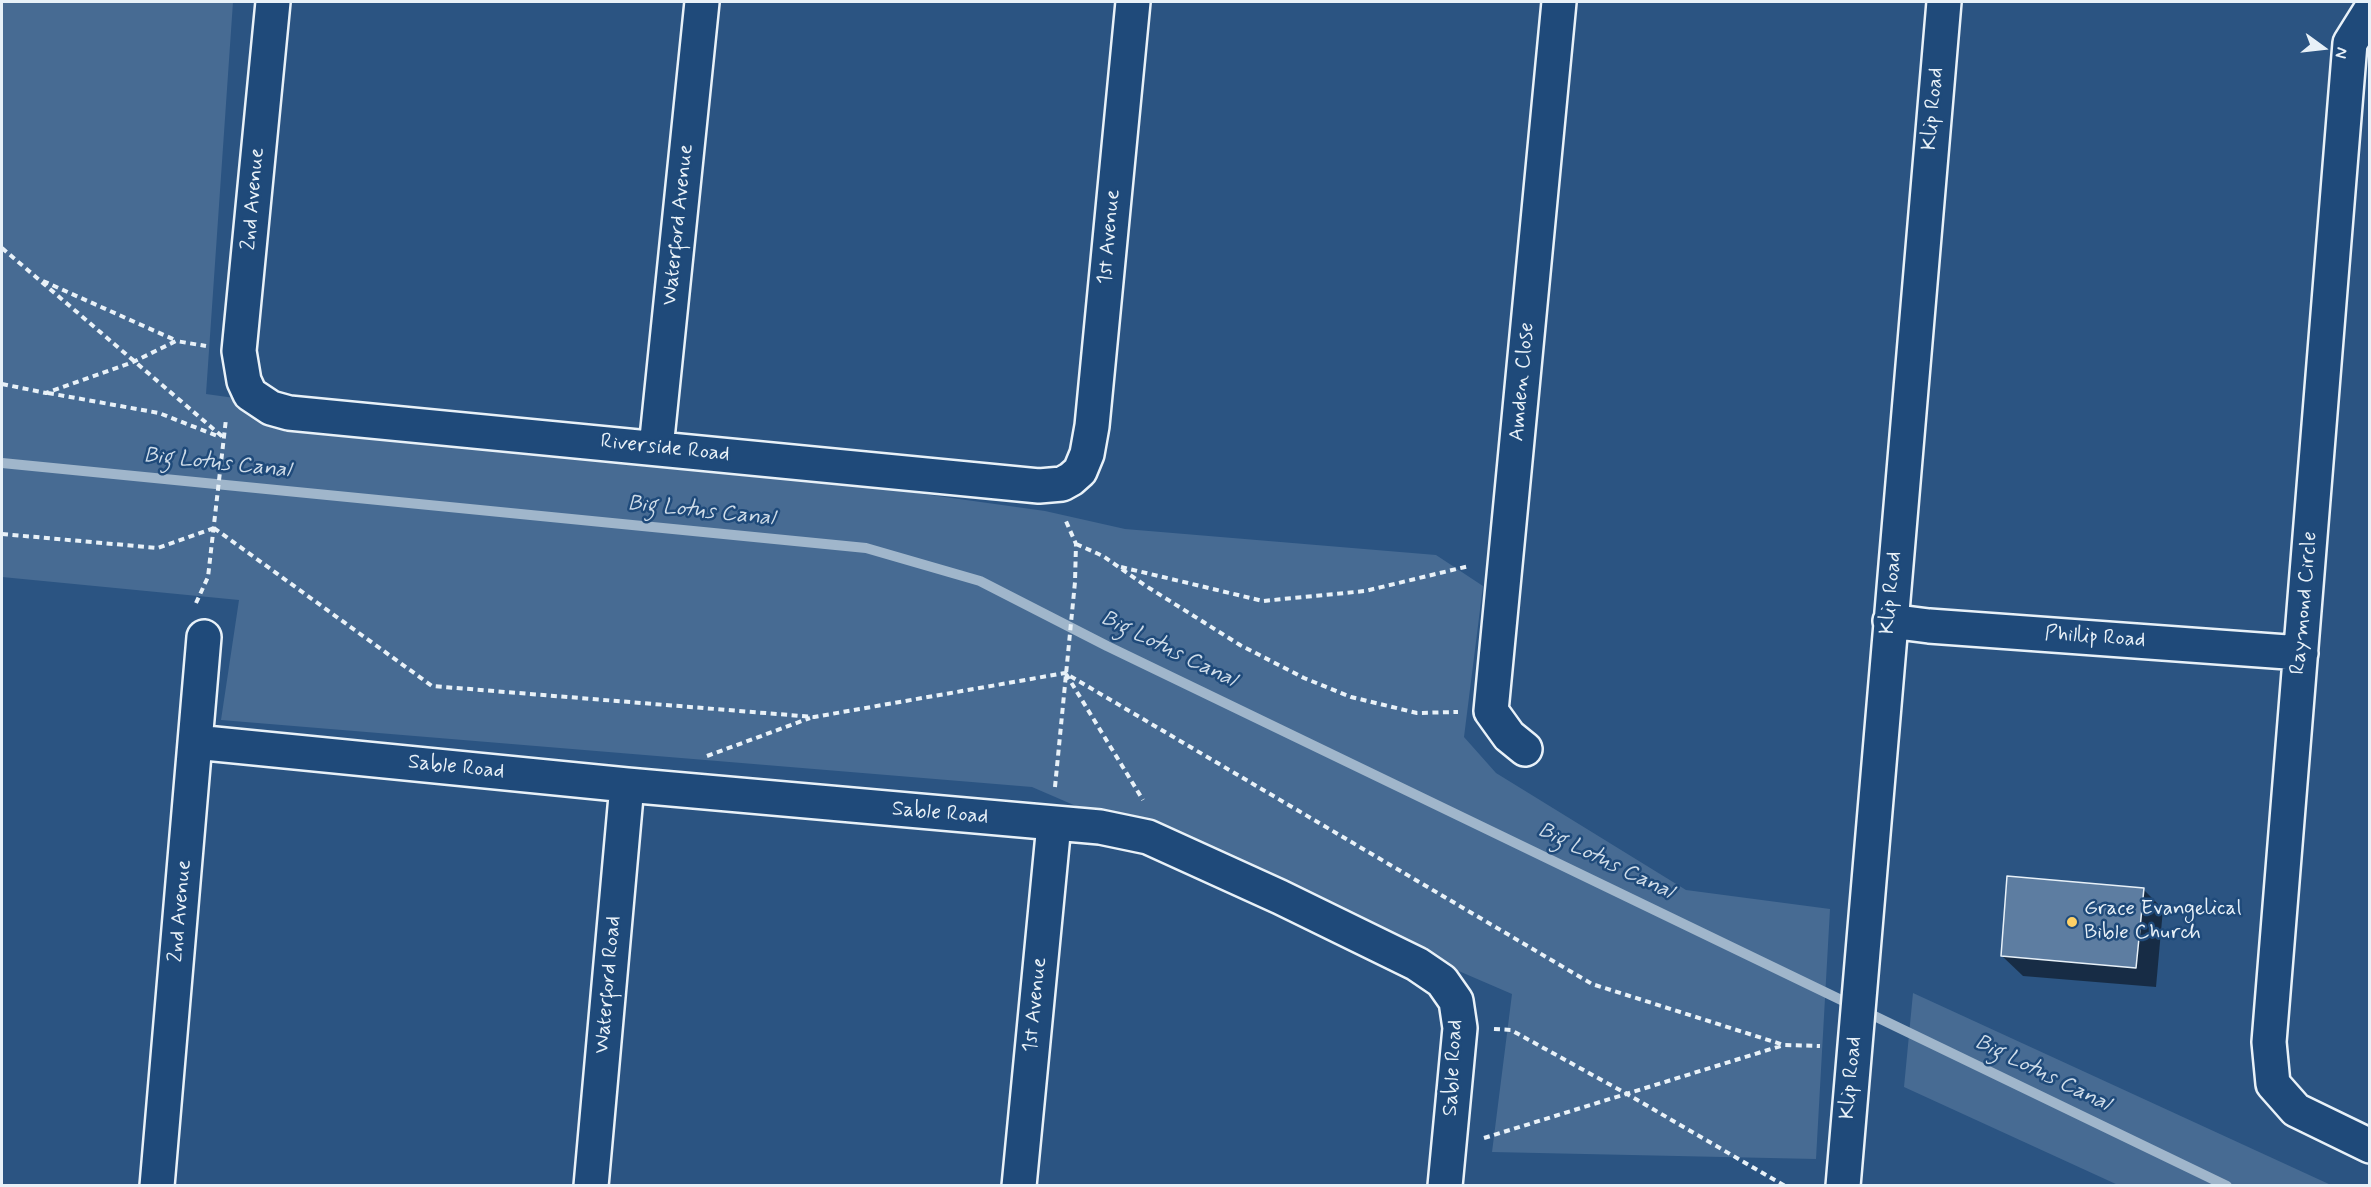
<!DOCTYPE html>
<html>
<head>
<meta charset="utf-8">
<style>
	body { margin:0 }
	#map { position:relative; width:2371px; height:1187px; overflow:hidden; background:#2b5482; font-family:Mynerve,sans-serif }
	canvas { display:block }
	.frame { position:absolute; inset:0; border:3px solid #e8f1f8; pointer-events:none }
	.north { position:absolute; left:2293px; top:18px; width:60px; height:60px; -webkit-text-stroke:4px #1f4a7a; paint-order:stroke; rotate:105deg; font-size:16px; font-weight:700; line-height:24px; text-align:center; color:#e8f1f8 }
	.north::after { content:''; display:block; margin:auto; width:21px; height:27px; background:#e8f1f8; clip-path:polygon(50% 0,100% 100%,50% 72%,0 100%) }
</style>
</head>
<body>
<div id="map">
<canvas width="2371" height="1187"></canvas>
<div class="frame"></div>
<div class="north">N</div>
</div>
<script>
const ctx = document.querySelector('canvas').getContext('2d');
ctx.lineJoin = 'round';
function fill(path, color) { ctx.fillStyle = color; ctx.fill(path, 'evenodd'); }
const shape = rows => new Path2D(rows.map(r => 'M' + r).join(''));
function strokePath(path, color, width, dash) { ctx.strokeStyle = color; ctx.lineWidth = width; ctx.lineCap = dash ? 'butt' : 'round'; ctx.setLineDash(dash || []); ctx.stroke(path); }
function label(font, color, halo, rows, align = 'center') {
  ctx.font = font + ' Mynerve,sans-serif'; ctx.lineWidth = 5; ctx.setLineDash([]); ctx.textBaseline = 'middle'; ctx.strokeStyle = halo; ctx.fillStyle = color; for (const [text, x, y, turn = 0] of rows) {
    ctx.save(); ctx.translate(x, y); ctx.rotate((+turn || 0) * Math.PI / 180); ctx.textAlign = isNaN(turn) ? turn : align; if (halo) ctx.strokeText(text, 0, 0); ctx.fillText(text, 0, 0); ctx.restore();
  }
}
const green = shape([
	[2,2,233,2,206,394,1045,511,1125,529,1436,555,1483,586,1464,737,1496,773,1686,890,1830,909,1816,1159,1492,1152,1512,994,1032,787,221,720,239,600,2,577],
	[1913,993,2331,1185,2118,1185,1904,1087]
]);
const shadow = shape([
	[2143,889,2163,909,2156,987,2023,976,2002,956]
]);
const stream = shape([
	[2,463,866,548,980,581,1107,646,2227,1186]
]);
const building = shape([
	[2007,876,2144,888,2136,968,2001,956,2007,876]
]);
const path = shape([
	[2,248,224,438],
	[43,281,175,340],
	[2,384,46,393,133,362,176,341,206,346],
	[48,393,159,413,220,437],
	[214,528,432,686,814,717,1065,673,1592,984,1784,1045,1820,1046],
	[2,534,158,548,214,528],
	[1076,544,1103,556,1146,586,1240,645,1304,678,1351,697,1417,713,1458,712],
	[1121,567,1263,601,1365,591,1469,566],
	[196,603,208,577,226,419],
	[1066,674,1143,800],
	[707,756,810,718],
	[1055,787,1075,582,1076,544,1065,519],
	[1494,1029,1511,1030,1627,1094,1785,1186],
	[1484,1138,1784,1045]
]);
const minor = shape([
	[273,2,239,351,244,381,250,394,271,408,289,413,1039,486,1062,484,1071,479,1080,471,1087,454,1092,426,1133,2],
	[2370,11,2350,43,2269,1042,2273,1084,2296,1110,2370,1146],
	[656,448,702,2],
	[1890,621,1929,626,2301,653],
	[195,742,627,785,1100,827,1148,837,1280,897,1417,964,1442,981,1456,1001,1460,1028,1445,1186],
	[1525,749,1509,736,1491,711,1559,2],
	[157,1186,204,637],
	[591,1186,627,785],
	[1019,1186,1054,824],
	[1843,1186,1944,2]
]);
const markers = [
	[2072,922,6,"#ffd166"]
];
const streetNames = [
	["Klip Road",1934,109,-85],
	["2nd Avenue",254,199,-85],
	["Waterford Avenue",679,225,-84],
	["1st Avenue",1110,237,-85],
	["Amden Close",1523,382,-85],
	["Riverside Road",665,449,6],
	["Klip Road",1892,593,-85],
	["Raymond Circle",2305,603,-85],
	["Phillip Road",2095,638,4],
	["Sable Road",456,768,6],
	["Sable Road",940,814,5],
	["2nd Avenue",181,911,-85],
	["Waterford Road",609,985,-85],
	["1st Avenue",1036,1005,-84],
	["Sable Road",1454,1068,-87],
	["Klip Road",1852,1078,-85]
];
const poiNames = [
	["Grace Evangelical",2084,910],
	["Bible Church",2084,934]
];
const waterNames = [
	["Big Lotus Canal",217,464,6],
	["Big Lotus Canal",701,512,6],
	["Big Lotus Canal",1168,650,26],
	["Big Lotus Canal",1605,862,26],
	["Big Lotus Canal",2042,1074,26]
];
fill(green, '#476b93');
fill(shadow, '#0007');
strokePath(stream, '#a0b6cb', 10);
fill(building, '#5d7da1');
strokePath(building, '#e8f1f8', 1.5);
strokePath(minor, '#e8f1f8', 38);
strokePath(path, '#e8f1f8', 4, [6, 4.5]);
strokePath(minor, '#1f4a7a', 33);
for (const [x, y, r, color] of markers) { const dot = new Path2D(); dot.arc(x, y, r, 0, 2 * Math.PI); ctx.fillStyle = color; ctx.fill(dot); strokePath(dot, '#1f4a7a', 2); }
label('21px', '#e8f1f8', '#1f4a7a', streetNames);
label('21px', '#e8f1f8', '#1f4a7a', poiNames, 'left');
label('italic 22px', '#d0dde9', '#1f4a7a', waterNames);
</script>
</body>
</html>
